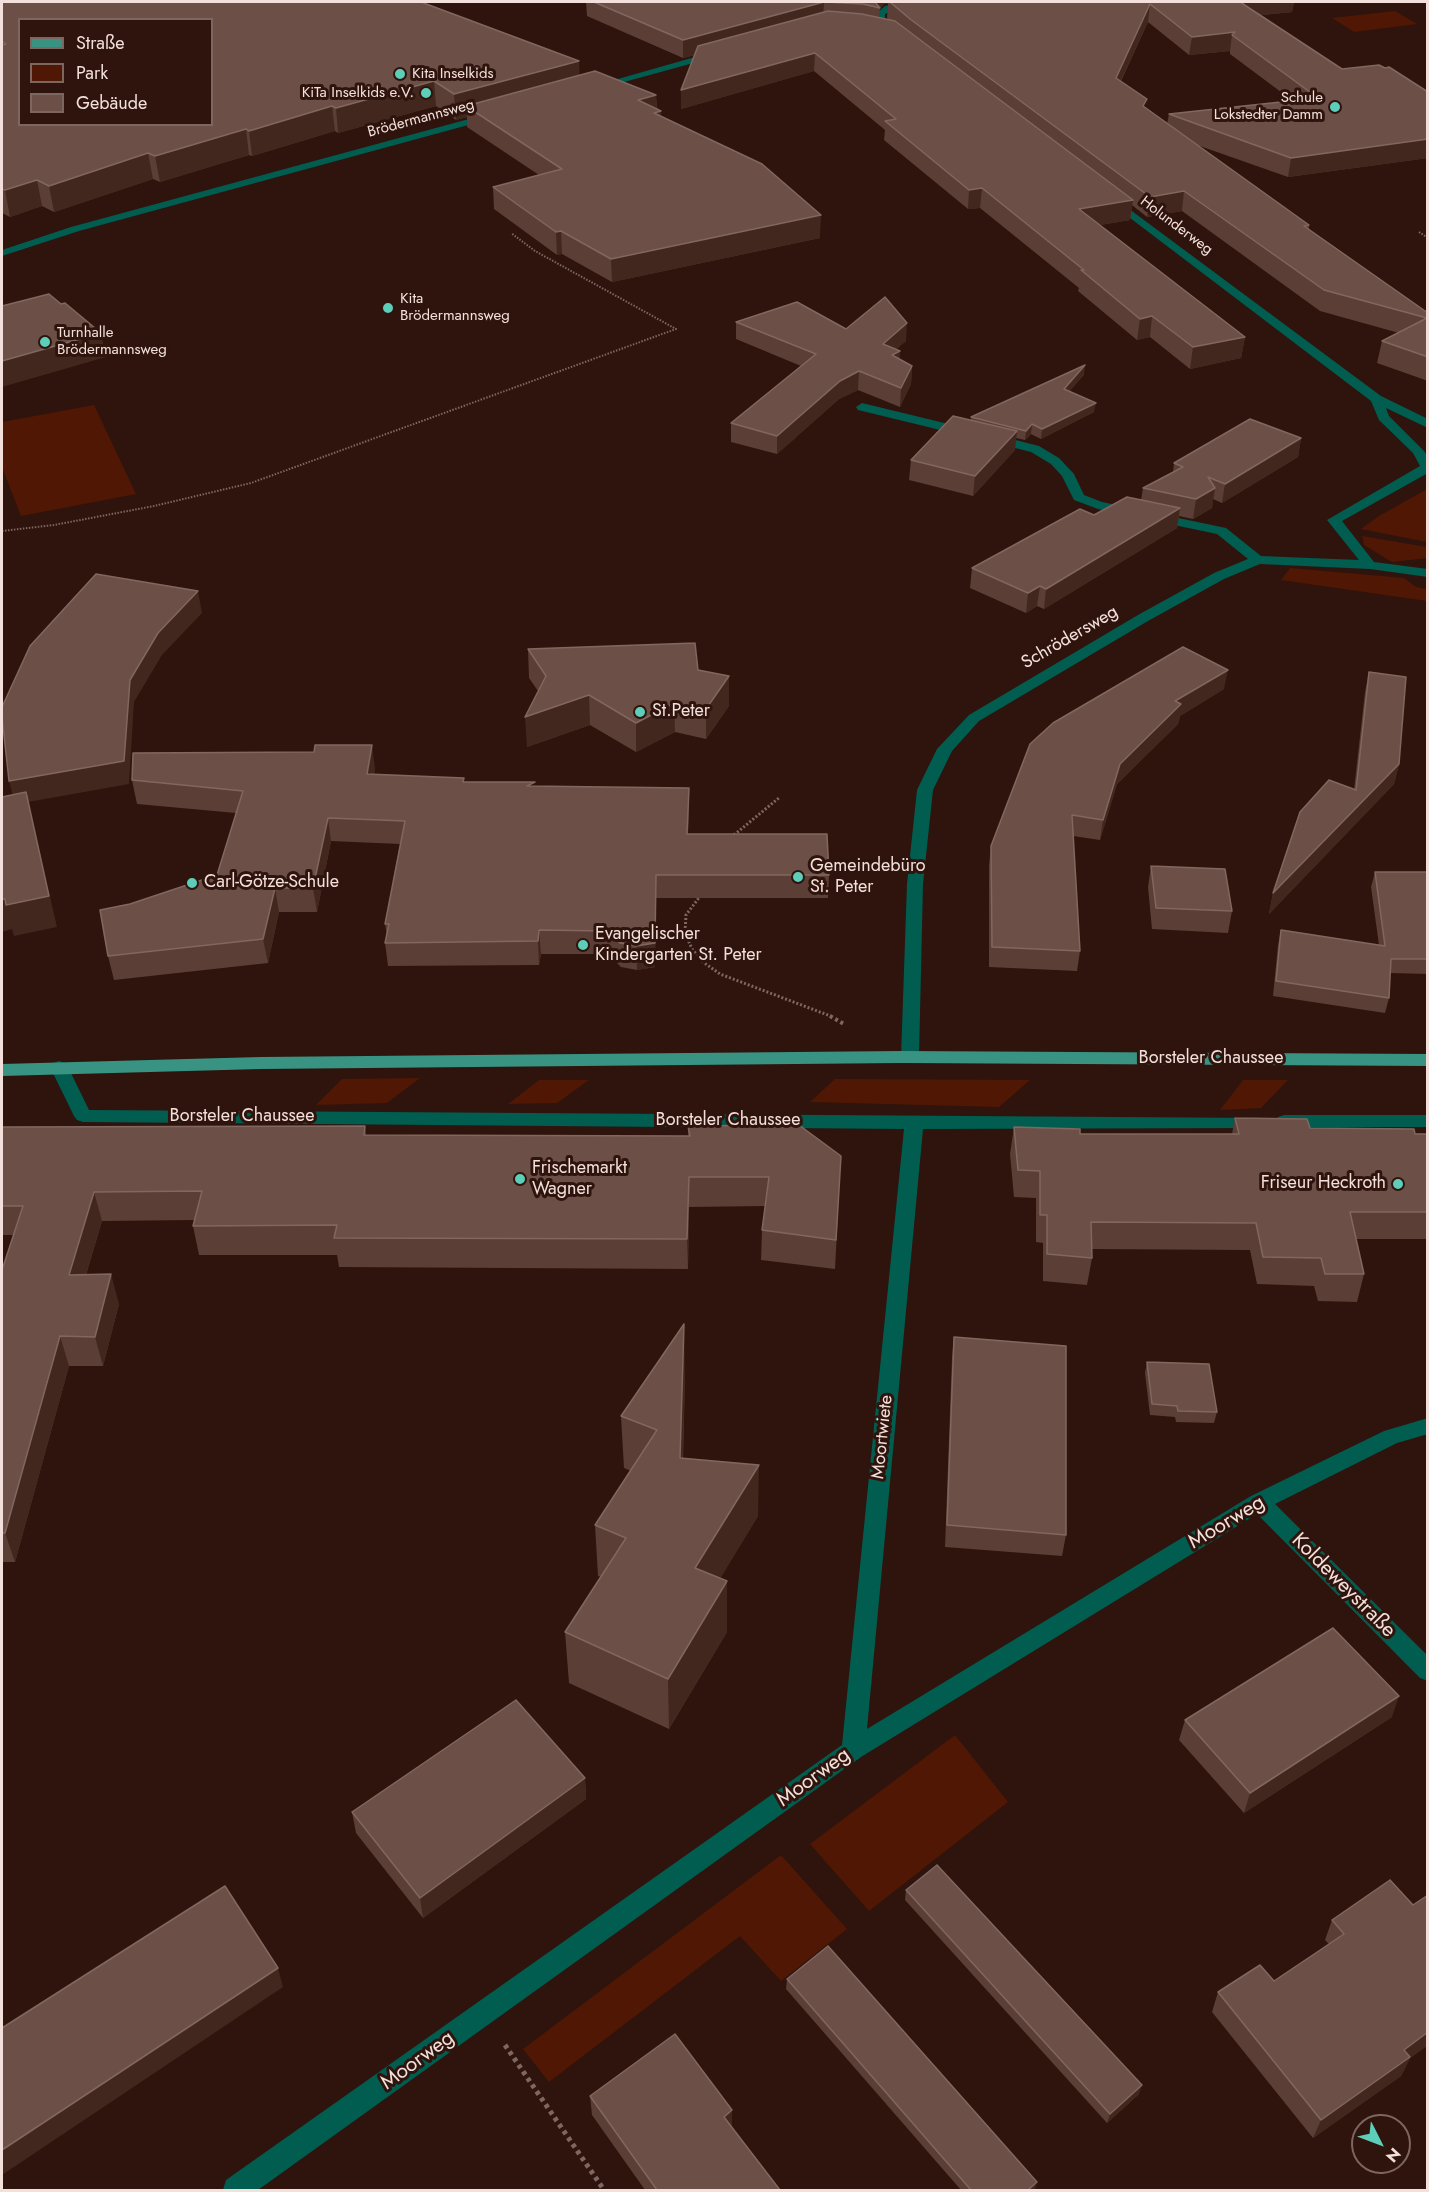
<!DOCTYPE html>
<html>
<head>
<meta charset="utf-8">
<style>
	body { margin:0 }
	#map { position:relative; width:1429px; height:2192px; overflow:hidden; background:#2e140c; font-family:Jost,sans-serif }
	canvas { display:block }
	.frame { position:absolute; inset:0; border:3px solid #f3e0db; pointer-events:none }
	.legend { position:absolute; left:18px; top:18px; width:195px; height:108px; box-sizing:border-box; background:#2e140c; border:2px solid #7d665f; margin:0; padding:8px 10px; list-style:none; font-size:18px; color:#f3e0db }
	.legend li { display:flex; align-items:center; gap:12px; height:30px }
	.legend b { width:30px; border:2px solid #7d665f }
	.north { position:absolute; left:1351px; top:2114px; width:60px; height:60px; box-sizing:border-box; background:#2e140c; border:2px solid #7d665f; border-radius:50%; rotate:132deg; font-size:16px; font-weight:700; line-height:24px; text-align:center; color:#f3e0db }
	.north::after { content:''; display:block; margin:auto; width:21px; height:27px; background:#5dceb9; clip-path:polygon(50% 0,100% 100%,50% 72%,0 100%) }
</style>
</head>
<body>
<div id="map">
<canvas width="1429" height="2192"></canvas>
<div class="frame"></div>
<ul class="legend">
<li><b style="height:8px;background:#389383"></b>Straße</li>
<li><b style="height:16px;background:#501704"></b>Park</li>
<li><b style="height:16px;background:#6c5048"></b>Gebäude</li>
</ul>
<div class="north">N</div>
</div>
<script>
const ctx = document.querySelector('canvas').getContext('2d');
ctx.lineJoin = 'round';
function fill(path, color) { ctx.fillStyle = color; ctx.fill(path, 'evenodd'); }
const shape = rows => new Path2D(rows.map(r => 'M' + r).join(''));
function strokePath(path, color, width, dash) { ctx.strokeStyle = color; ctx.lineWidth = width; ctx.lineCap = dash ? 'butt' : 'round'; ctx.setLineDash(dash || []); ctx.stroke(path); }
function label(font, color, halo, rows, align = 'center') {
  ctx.font = font + ' Jost,sans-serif'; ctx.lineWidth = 6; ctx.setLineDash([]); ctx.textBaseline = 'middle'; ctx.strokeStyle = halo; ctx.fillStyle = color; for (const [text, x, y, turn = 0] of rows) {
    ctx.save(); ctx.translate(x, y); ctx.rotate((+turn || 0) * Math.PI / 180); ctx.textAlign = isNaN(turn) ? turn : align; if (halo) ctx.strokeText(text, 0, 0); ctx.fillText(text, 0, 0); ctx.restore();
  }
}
const green = shape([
	[1395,11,1417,24,1354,32,1332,18],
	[94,405,136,494,21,516,2,467,2,422],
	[1427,489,1427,542,1361,529,1379,516],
	[1362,536,1427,547,1427,558,1392,562,1364,545],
	[1290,568,1404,578,1416,587,1427,589,1427,601,1281,580],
	[420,1078,387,1103,316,1105,342,1079],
	[835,1079,1030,1080,999,1107,810,1102],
	[539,1080,589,1080,557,1103,508,1104],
	[1243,1080,1288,1080,1261,1108,1220,1110],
	[955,1735,1008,1802,869,1911,810,1844],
	[781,1855,847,1929,781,1981,740,1936,549,2082,523,2049]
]);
const pathFar3 = shape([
	[1419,232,1428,238],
	[2,531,54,525,154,506,251,483,676,329,535,251,511,233]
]);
const pathFar2 = shape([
	[734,835,780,797],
	[701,895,686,915,685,933,692,949,703,962,720,974,833,1017]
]);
const pathFar1 = shape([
	[830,1016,844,1024]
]);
const path = shape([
	[505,2045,604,2190]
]);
const minor = shape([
	[902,2,914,2,885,14,885,19,903,35,898,38,878,22,877,13,885,6,902,2],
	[716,51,719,52,719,56,595,90,590,87,716,51],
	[491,113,496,116,494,118,79,231,2,256,2,250,71,227,491,113],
	[1113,197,1381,396,1428,419,1428,428,1386,408,1389,416,1424,451,1428,457,1428,473,1342,521,1374,562,1428,569,1428,577,1370,569,1260,564,1224,579,1148,621,979,721,952,751,933,790,923,884,919,1057,916,1061,910,1063,904,1061,901,1057,907,884,917,790,937,749,969,715,1138,615,1214,573,1248,559,1217,534,1098,509,1074,500,1062,476,1051,464,1031,452,988,441,986,438,988,435,992,434,1039,446,1059,458,1074,474,1084,495,1102,502,1226,528,1261,556,1359,560,1327,520,1420,466,1413,453,1379,420,1371,401,1109,202,1109,198,1113,197],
	[862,403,969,429,971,432,965,436,858,410,856,407,862,403],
	[59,1061,65,1063,68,1067,89,1110,1263,1118,1266,1122,1263,1126,1257,1128,923,1129,867,1729,1251,1496,1384,1431,1428,1418,1428,1434,1397,1443,1275,1504,1428,1656,1428,1681,1420,1678,1257,1514,861,1757,258,2190,223,2190,226,2180,842,1745,904,1129,83,1122,77,1120,74,1116,50,1067,53,1063,59,1061],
	[1284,1115,1428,1115,1428,1127,1284,1127,1278,1125,1275,1121,1278,1117,1284,1115]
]);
const major = shape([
	[902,1051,1428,1054,1428,1066,902,1063,261,1069,2,1076,2,1064,261,1057,902,1051]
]);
const wall = shape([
	[2,2,579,61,579,76,656,95,657,109,661,111,661,116,820,238,612,282,562,254,557,255,494,209,493,187,539,175,467,127,467,117,456,120,436,106,338,133,335,131,252,156,249,155,160,182,153,179,54,212,42,206,10,217,2,213],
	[586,2,1294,2,1292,12,1261,15,1342,69,1428,92,1428,158,1288,177,1197,145,1309,225,1309,229,1428,313,1428,381,1377,363,1382,341,1399,333,1320,311,1182,211,1147,217,1132,205,1130,220,1100,225,1245,337,1241,358,1190,369,1150,337,1137,340,1078,291,1079,288,980,208,968,209,884,140,885,130,814,71,681,109,695,55,683,58,587,16],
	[884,4,888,4,887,18,890,20,879,18,880,8],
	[1148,22,1189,55,1230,51,1230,54,1293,101,1169,114,1167,124,1146,108,1121,81],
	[736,322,846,329,906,341,896,349,900,351,899,359,912,366,911,384,900,407,858,390,839,399,777,454,731,442,731,423,801,366,736,339],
	[1084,375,1069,391,1094,412,1041,439,1031,434,1025,440,1016,438,1015,450,973,496,909,480,911,460,971,421,971,417],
	[1301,438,1298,457,1222,503,1213,499,1212,508,1193,519,1179,516,1177,528,1044,609,1037,606,1026,613,970,588,972,568,1094,515,1141,500,1143,488,1173,472,1174,463],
	[528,649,698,670,729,676,729,706,706,739,675,732,636,752,590,725,527,747,538,691,529,678],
	[1369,672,1399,764,1394,784,1269,914,1273,893,1354,790,1365,692],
	[1224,689,1180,716,1178,724,1117,784,1100,840,1073,836,1080,951,1077,971,989,967,989,866,991,846,1030,744],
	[314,752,375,768,374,774,464,778,464,782,535,787,689,811,688,834,829,875,828,898,656,898,655,967,637,970,621,967,608,954,541,954,539,965,388,966,385,943,387,937,385,924,400,844,331,841,317,912,279,912,268,963,114,980,108,956,130,904,217,875,236,813,137,804,132,780],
	[1151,866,1232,911,1228,933,1152,929,1148,887],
	[1375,872,1428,872,1428,974,1390,973,1389,998,1385,1013,1273,996,1278,945,1281,930,1379,945,1371,887],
	[1235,1118,1310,1128,1428,1134,1428,1239,1356,1239,1364,1274,1357,1302,1318,1301,1314,1286,1257,1284,1250,1250,1092,1249,1092,1258,1087,1285,1043,1281,1043,1243,1036,1242,1036,1198,1014,1197,1010,1154,1014,1127,1080,1134,1232,1134],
	[365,1126,366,1135,688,1136,688,1126,841,1156,835,1269,761,1260,762,1230,765,1206,689,1207,688,1269,339,1267,337,1255,199,1255,193,1226,194,1220,102,1221,86,1275,119,1304,103,1366,69,1366,15,1562,2,1562,2,1270,14,1235,2,1235,2,1127],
	[954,1337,1066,1535,1062,1556,945,1547,952,1358],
	[1147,1362,1217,1412,1214,1423,1176,1422,1175,1417,1150,1415,1145,1373],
	[685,1376,683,1459,758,1516,720,1578,727,1632,669,1729,569,1683,565,1632,601,1577,598,1576,595,1525,631,1471,624,1468,621,1416],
	[1392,1717,1244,1813,1179,1740,1185,1720],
	[585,1778,586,1799,423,1918,356,1833,352,1812],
	[906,1890,1139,2094,1107,2123,905,1900],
	[1428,1895,1428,2045,1410,2058,1401,2076,1313,2138,1212,2012,1218,1992,1274,1981,1329,1944,1325,1940,1332,1920,1413,1905],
	[787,1979,1035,2190,961,2190,786,1989],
	[590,2096,732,2110,732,2128,780,2190,645,2190,592,2115]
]);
const shadedWall = shape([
	[824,2,823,20,683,58,683,40],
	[875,2,888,2,888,4,884,4,880,8],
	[1238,2,1294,2,1292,12,1236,18],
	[1150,4,1148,22,1113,97,1116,78],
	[1235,32,1232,35,1230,51,1189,55,1192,37],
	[815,53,814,71,681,109,681,90],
	[579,61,580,86,466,106,467,117,456,120,454,94],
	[434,81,436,106,338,133,336,108],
	[656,95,657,112,661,111,661,132,638,100],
	[332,106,335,131,252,156,249,131],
	[246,129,249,155,160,182,155,156],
	[1428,139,1428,158,1288,177,1291,158],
	[148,153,153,179,54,212,49,186],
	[37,180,42,206,10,217,5,190],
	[982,188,980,208,968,209,969,190],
	[1184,191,1182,211,1147,217,1150,197],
	[1133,200,1130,220,1077,229,1079,209],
	[821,215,820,238,612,282,611,259],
	[561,231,562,254,557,255,556,232],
	[1152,316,1150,337,1137,340,1140,319],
	[907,323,906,341,882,362,883,344],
	[101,333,106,357,2,387,2,361],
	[1245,337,1241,358,1190,369,1193,347],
	[900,351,899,369,892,355],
	[1085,365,1084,375,1063,399,1064,389],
	[912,366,911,384,900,407,901,388],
	[859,371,858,390,839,399,777,454,777,436,840,381],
	[1096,403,1094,412,1041,439,1042,429],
	[1032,424,1031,434,1025,440,1026,431],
	[1017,431,1015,450,973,496,975,476],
	[1301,438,1298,457,1222,503,1225,484],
	[1215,488,1212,508,1193,519,1196,499],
	[1180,508,1177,528,1044,609,1046,589],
	[1040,586,1037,606,1026,613,1028,593],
	[198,591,202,613,162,655,134,702,129,784,28,802,57,927,14,936,12,929,2,932,2,899,15,804,9,781,130,680,158,633],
	[1228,670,1224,689,1180,716,1178,724,1117,784,1100,840,1103,820,1120,764,1175,701],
	[729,676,729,706,706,739,706,709],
	[589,695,590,725,527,747,525,717],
	[674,703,675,732,636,752,636,723],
	[372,745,375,768,370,797,367,774],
	[1399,764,1394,784,1269,914,1273,893],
	[689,788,689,811,687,857,687,834],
	[328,818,331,841,317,912,313,888],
	[656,875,655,967,637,970,636,946],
	[275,888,279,912,268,963,263,939],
	[539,930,541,954,539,965,538,941],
	[689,1177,689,1207,688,1269,687,1239],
	[94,1192,102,1221,77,1304,69,1275],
	[111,1274,119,1304,103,1366,95,1337],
	[684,1324,685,1376,681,1510,680,1458],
	[60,1336,69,1366,15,1562,5,1533],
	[759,1465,758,1516,696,1619,695,1568],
	[727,1581,727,1632,669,1729,668,1679],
	[1399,1696,1392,1717,1244,1813,1250,1793],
	[585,1778,586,1799,423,1918,420,1898],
	[278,1968,283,1987,2,2175,2,2150],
	[1428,2032,1428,2045,1410,2058,1401,2076,1313,2138,1321,2120,1404,2050],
	[1142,2085,1139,2094,1107,2123,1110,2114],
	[732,2110,732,2128,724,2117],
	[1037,2182,1035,2190,1028,2190]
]);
const building = shape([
	[2,2,421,2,579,61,454,94,434,81,336,108,332,106,249,131,246,129,155,156,148,153,49,186,37,180,5,190,2,189,2,45,6,44,2,41,2,2],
	[20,20,212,20,212,124,20,124,20,20],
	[594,2,875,2,880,8,863,4,824,2,683,40,594,2],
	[890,2,1240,2,1342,69,1379,65,1385,68,1389,67,1428,92,1428,139,1291,158,1169,114,1318,98,1232,35,1235,32,1192,37,1150,4,1116,78,1147,99,1143,106,1309,225,1304,226,1428,313,1427,318,1428,317,1428,357,1382,341,1427,318,1324,290,1184,191,1150,197,910,19,890,2],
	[828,11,862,14,895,21,1133,200,1079,209,1245,337,1193,347,1152,316,1140,319,1081,270,1084,270,982,188,969,190,885,121,896,119,815,53,681,90,698,46,828,11],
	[595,71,656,95,638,100,661,111,654,113,762,164,821,215,611,259,561,231,556,232,493,187,562,169,466,106,595,71],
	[49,294,61,304,65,303,101,333,2,361,2,306,49,294],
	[885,297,907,323,883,344,900,351,892,355,912,366,901,388,859,371,840,381,777,436,731,423,816,354,736,322,797,302,846,329,885,297],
	[1085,365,1064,389,1096,403,1042,429,1032,424,1026,431,971,417,1085,365],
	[953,416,1017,431,975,476,911,460,953,416],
	[1250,419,1301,438,1225,484,1208,477,1215,488,1196,499,1143,488,1183,467,1174,463,1250,419],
	[1127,497,1180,508,1046,589,1040,586,1028,593,972,568,1080,509,1094,515,1127,497],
	[96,574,198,591,158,633,130,680,124,761,9,781,2,717,2,707,30,646,96,574],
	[695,643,698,670,729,676,706,709,674,703,636,723,589,695,525,717,546,676,528,649,695,643],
	[1183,647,1228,670,1175,701,1181,704,1120,764,1103,820,1072,815,1080,951,992,947,991,846,1030,744,1053,723,1183,647],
	[1369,672,1406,677,1399,764,1273,893,1300,812,1329,780,1356,790,1369,672],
	[315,745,372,745,367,774,464,778,463,782,535,782,527,786,689,788,687,834,827,834,829,875,656,875,655,943,636,946,620,943,607,931,539,930,538,941,385,943,389,924,385,924,405,821,328,818,313,888,275,888,263,939,108,956,100,910,130,904,217,875,243,791,132,780,133,753,314,752,315,745],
	[26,792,49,896,6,905,5,899,2,899,2,797,26,792],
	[1151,866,1225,869,1232,911,1156,908,1151,866],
	[1375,872,1428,872,1428,959,1391,959,1389,998,1276,981,1281,930,1385,946,1375,872],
	[1235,1118,1307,1119,1310,1128,1414,1129,1415,1134,1428,1134,1428,1212,1350,1212,1364,1274,1325,1274,1321,1258,1263,1257,1256,1223,1091,1222,1092,1258,1047,1254,1047,1215,1040,1215,1040,1171,1018,1170,1014,1127,1080,1129,1080,1134,1239,1134,1235,1118],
	[799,1125,841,1156,836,1240,762,1230,769,1177,689,1177,687,1239,334,1238,337,1225,193,1226,202,1191,94,1192,69,1275,111,1274,95,1337,60,1336,5,1533,2,1533,2,1270,23,1206,2,1206,2,1127,365,1126,364,1135,690,1136,688,1126,799,1125],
	[684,1324,680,1458,759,1465,695,1568,727,1581,668,1679,565,1632,626,1538,595,1525,657,1430,621,1416,684,1324],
	[954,1337,1066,1346,1066,1535,947,1525,954,1337],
	[1147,1362,1209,1364,1217,1412,1178,1411,1177,1406,1152,1404,1147,1362],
	[1333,1628,1399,1696,1250,1793,1185,1720,1333,1628],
	[516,1700,585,1778,420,1898,352,1812,516,1700],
	[937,1865,1142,2085,1110,2114,906,1890,937,1865],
	[1390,1880,1413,1905,1428,1895,1428,2032,1404,2050,1410,2057,1321,2120,1218,1992,1260,1965,1274,1981,1344,1934,1332,1920,1390,1880],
	[225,1886,278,1968,2,2150,2,2028,225,1886],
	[828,1946,1037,2182,1028,2190,971,2190,787,1979,828,1946],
	[675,2034,732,2110,724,2117,780,2190,657,2190,590,2096,675,2034]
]);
const markers = [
	[400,74,6,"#5dceb9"],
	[426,93,6,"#5dceb9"],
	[1335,107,6,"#5dceb9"],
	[388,308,6,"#5dceb9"],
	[45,342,6,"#5dceb9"],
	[640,712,6,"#5dceb9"],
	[798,877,6,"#5dceb9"],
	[192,883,6,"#5dceb9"],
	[583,945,6,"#5dceb9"],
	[520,1179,6,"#5dceb9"],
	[1398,1184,6,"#5dceb9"]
];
const farPoinames = [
	["Kita Inselkids",412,74],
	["KiTa Inselkids e.V.",414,93,"right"],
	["Schule",1323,98,"right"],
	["Lokstedter Damm",1323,115,"right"],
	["Kita",400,299],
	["Brödermannsweg",400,316],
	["Turnhalle",57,333],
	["Brödermannsweg",57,350]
];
const farStreetnames = [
	["Brödermannsweg",421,119,-15],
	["Holunderweg",1176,226,37]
];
const streetNames = [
	["Schrödersweg",1070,638,-30],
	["Borsteler Chaussee",1211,1059],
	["Borsteler Chaussee",242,1117],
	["Borsteler Chaussee",728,1121],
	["Moortwiete",883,1437,-84]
];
const poiNames = [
	["St.Peter",652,712],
	["Gemeindebüro",810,867],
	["St. Peter",810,888],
	["Carl-Götze-Schule",204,883],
	["Evangelischer",595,935],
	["Kindergarten St. Peter",595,956],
	["Frischemarkt",532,1169],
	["Wagner",532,1190],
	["Friseur Heckroth",1386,1184,"right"]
];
const nearStreetnames = [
	["Moorweg",1227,1523,-31],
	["Koldeweystraße",1343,1586,45],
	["Moorweg",814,1778,-36],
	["Moorweg",418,2061,-36]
];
fill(green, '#501704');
strokePath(pathFar3, '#7e6760', 2, [1.5, 1.5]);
strokePath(pathFar2, '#7e6760', 3, [2, 2]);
strokePath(pathFar1, '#7e6760', 4, [3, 3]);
strokePath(path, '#7e6760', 5, [4, 4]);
fill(minor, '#005d50');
fill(major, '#389383');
fill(wall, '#5b3f36');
fill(shadedWall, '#42271e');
fill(building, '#6c5048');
strokePath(building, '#81675f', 1.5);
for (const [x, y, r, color] of markers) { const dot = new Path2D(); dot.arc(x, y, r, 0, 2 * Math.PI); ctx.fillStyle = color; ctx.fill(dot); strokePath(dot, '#2e140c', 2); }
label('15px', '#f3e0db', '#2e140c', farPoinames, 'left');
label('15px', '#f3e0db', '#2e140c', farStreetnames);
label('18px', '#f3e0db', '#2e140c', streetNames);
label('18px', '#f3e0db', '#2e140c', poiNames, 'left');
label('21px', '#f3e0db', '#2e140c', nearStreetnames);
</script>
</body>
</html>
